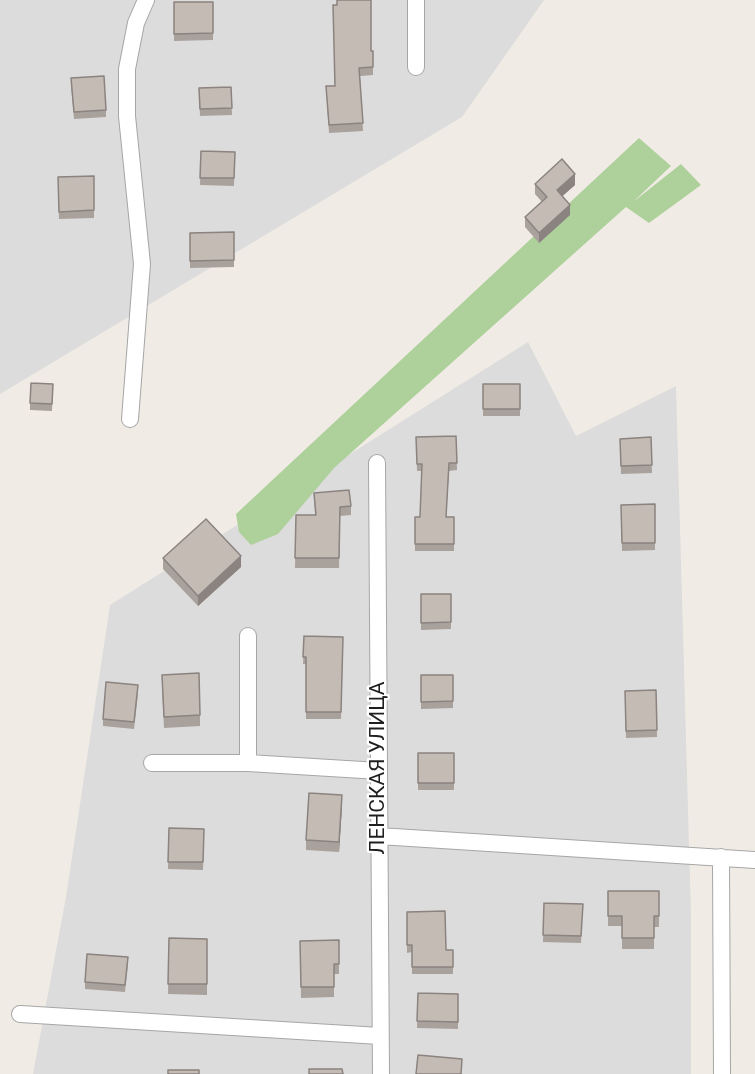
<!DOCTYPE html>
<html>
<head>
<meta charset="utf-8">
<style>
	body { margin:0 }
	canvas { display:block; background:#f0ece5 }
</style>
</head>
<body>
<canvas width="755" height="1074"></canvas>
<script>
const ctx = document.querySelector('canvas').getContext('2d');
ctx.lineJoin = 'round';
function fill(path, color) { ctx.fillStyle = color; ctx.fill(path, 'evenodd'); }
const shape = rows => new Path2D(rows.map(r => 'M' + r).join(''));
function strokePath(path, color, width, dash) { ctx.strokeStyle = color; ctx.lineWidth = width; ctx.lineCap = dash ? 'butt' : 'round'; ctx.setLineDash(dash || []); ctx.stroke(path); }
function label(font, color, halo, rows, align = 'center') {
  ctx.font = font + ' Roboto,sans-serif'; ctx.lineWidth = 4.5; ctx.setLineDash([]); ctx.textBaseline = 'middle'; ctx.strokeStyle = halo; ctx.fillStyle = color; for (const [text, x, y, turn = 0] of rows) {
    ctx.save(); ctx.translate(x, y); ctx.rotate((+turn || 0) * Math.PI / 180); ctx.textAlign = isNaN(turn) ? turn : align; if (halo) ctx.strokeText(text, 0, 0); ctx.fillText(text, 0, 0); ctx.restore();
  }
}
const residential = shape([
	[0,0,544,0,462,117,0,394],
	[528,342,576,436,676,386,691,914,691,1074,33,1074,66,897,110,605]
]);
const forest = shape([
	[639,138,671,166,633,202,681,164,701,185,649,223,626,207,334,468,278,534,251,545,239,532,236,514]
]);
const street = shape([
	[416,67,416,0],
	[130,419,142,264,127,116,127,69,136,23,146,0],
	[377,463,381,1074],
	[152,763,248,763,379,771],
	[248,763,248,636],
	[379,836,755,860],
	[721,857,722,1074],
	[20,1014,380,1036]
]);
const wall = shape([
	[174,2,213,2,213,40,174,41],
	[371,51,373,51,373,75,360,76,363,131,329,133,326,86,335,86],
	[71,85,106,110,106,117,74,119],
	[231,87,232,115,200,116,199,88],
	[201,151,235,152,234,186,200,185],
	[94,176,94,218,59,219,58,177],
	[535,184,575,185,562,196,570,215,539,243,525,227,525,217,542,202,535,194],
	[234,232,234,267,190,268,190,233],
	[53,384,52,411,30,410,30,403],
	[483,384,520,384,520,416,483,416],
	[456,436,457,470,449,471,446,517,454,517,454,551,415,551,415,517,420,517,422,471,417,471,416,437],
	[651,437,652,473,621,474,620,439],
	[314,493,351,506,351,515,340,516,339,568,295,568,296,515,315,515],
	[655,504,655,550,622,551,621,505],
	[163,558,241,567,198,606,163,569],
	[421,594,451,594,451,629,421,630],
	[304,636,343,637,341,719,306,719,306,664,303,664],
	[421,675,453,675,453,708,421,709],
	[162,685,200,715,200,726,164,728],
	[656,690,657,737,626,738,625,691],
	[138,693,134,729,103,726,103,719],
	[418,753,454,753,454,790,418,790],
	[342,805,339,852,306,850,306,840],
	[169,828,204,829,203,870,168,869],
	[608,891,659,891,659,927,654,927,654,949,622,949,622,926,608,926],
	[544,903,583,904,581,943,543,942],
	[407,912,446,950,453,950,453,974,412,974,412,952,407,953],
	[169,938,207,939,207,995,168,994],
	[339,940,339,974,334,974,334,997,301,998,300,941],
	[128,964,125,992,85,989,85,982],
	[418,993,458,994,458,1029,417,1028]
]);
const shadedWall = shape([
	[575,174,575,185,557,201,557,190],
	[570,205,570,215,539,243,539,233],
	[241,556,241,567,198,606,198,596],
	[342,795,342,805,339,852,339,842]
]);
const building = shape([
	[337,0,371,0,371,51,373,51,373,67,359,68,363,123,329,125,326,86,335,86,333,5,337,5,337,0],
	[174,2,213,2,213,33,174,34,174,2],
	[104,76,106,110,74,112,71,78,104,76],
	[231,87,232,108,200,109,199,88,231,87],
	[201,151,235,152,234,178,200,178,201,151],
	[562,159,575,174,557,190,570,205,539,233,525,217,547,197,535,184,562,159],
	[94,176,94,210,59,212,58,177,94,176],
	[234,232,234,260,190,261,190,233,234,232],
	[31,383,53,384,52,404,30,403,31,383],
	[483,384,520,384,520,409,483,409,483,384],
	[456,436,457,463,449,463,446,517,454,517,454,544,415,544,415,517,420,517,422,464,417,464,416,437,456,436],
	[651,437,652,465,621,466,620,439,651,437],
	[349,490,351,506,340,507,339,558,295,558,296,515,316,515,314,493,349,490],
	[655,504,655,543,622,543,621,505,655,504],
	[206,519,241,556,198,596,163,558,206,519],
	[421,594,451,594,451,622,421,623,421,594],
	[304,636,343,637,341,712,306,712,306,657,303,657,304,636],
	[199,673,200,715,164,717,162,675,199,673],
	[421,675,453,675,453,701,421,702,421,675],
	[106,682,138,685,134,722,103,719,106,682],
	[656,690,657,730,626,731,625,691,656,690],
	[418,753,454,753,454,783,418,783,418,753],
	[309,793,342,795,339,842,306,840,309,793],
	[169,828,204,829,203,862,168,862,169,828],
	[608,891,659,891,659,916,654,916,654,938,622,938,622,916,608,916,608,891],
	[544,903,583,904,581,936,543,935,544,903],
	[445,911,446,950,453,950,453,967,412,967,412,945,407,945,407,912,445,911],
	[169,938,207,939,207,984,168,984,169,938],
	[339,940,339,964,334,964,334,987,301,987,300,941,339,940],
	[87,954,128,957,125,985,85,982,87,954],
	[418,993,458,994,458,1022,417,1021,418,993],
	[418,1055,462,1059,461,1074,416,1074,418,1055],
	[309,1069,342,1069,343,1074,309,1074,309,1069],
	[168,1070,199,1070,199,1074,168,1074,168,1070]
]);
const streetNames = [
	["ЛЕНСКАЯ УЛИЦА",379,768,-90]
];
fill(residential, '#dddcdc');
fill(forest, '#aed09a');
strokePath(street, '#a6a6a6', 18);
strokePath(street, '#fff', 16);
fill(wall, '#a9a19c');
fill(shadedWall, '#8a837f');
fill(building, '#c5bbb5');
strokePath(building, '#8a837f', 1.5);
label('21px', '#1f1f1f', '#fff', streetNames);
</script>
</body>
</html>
